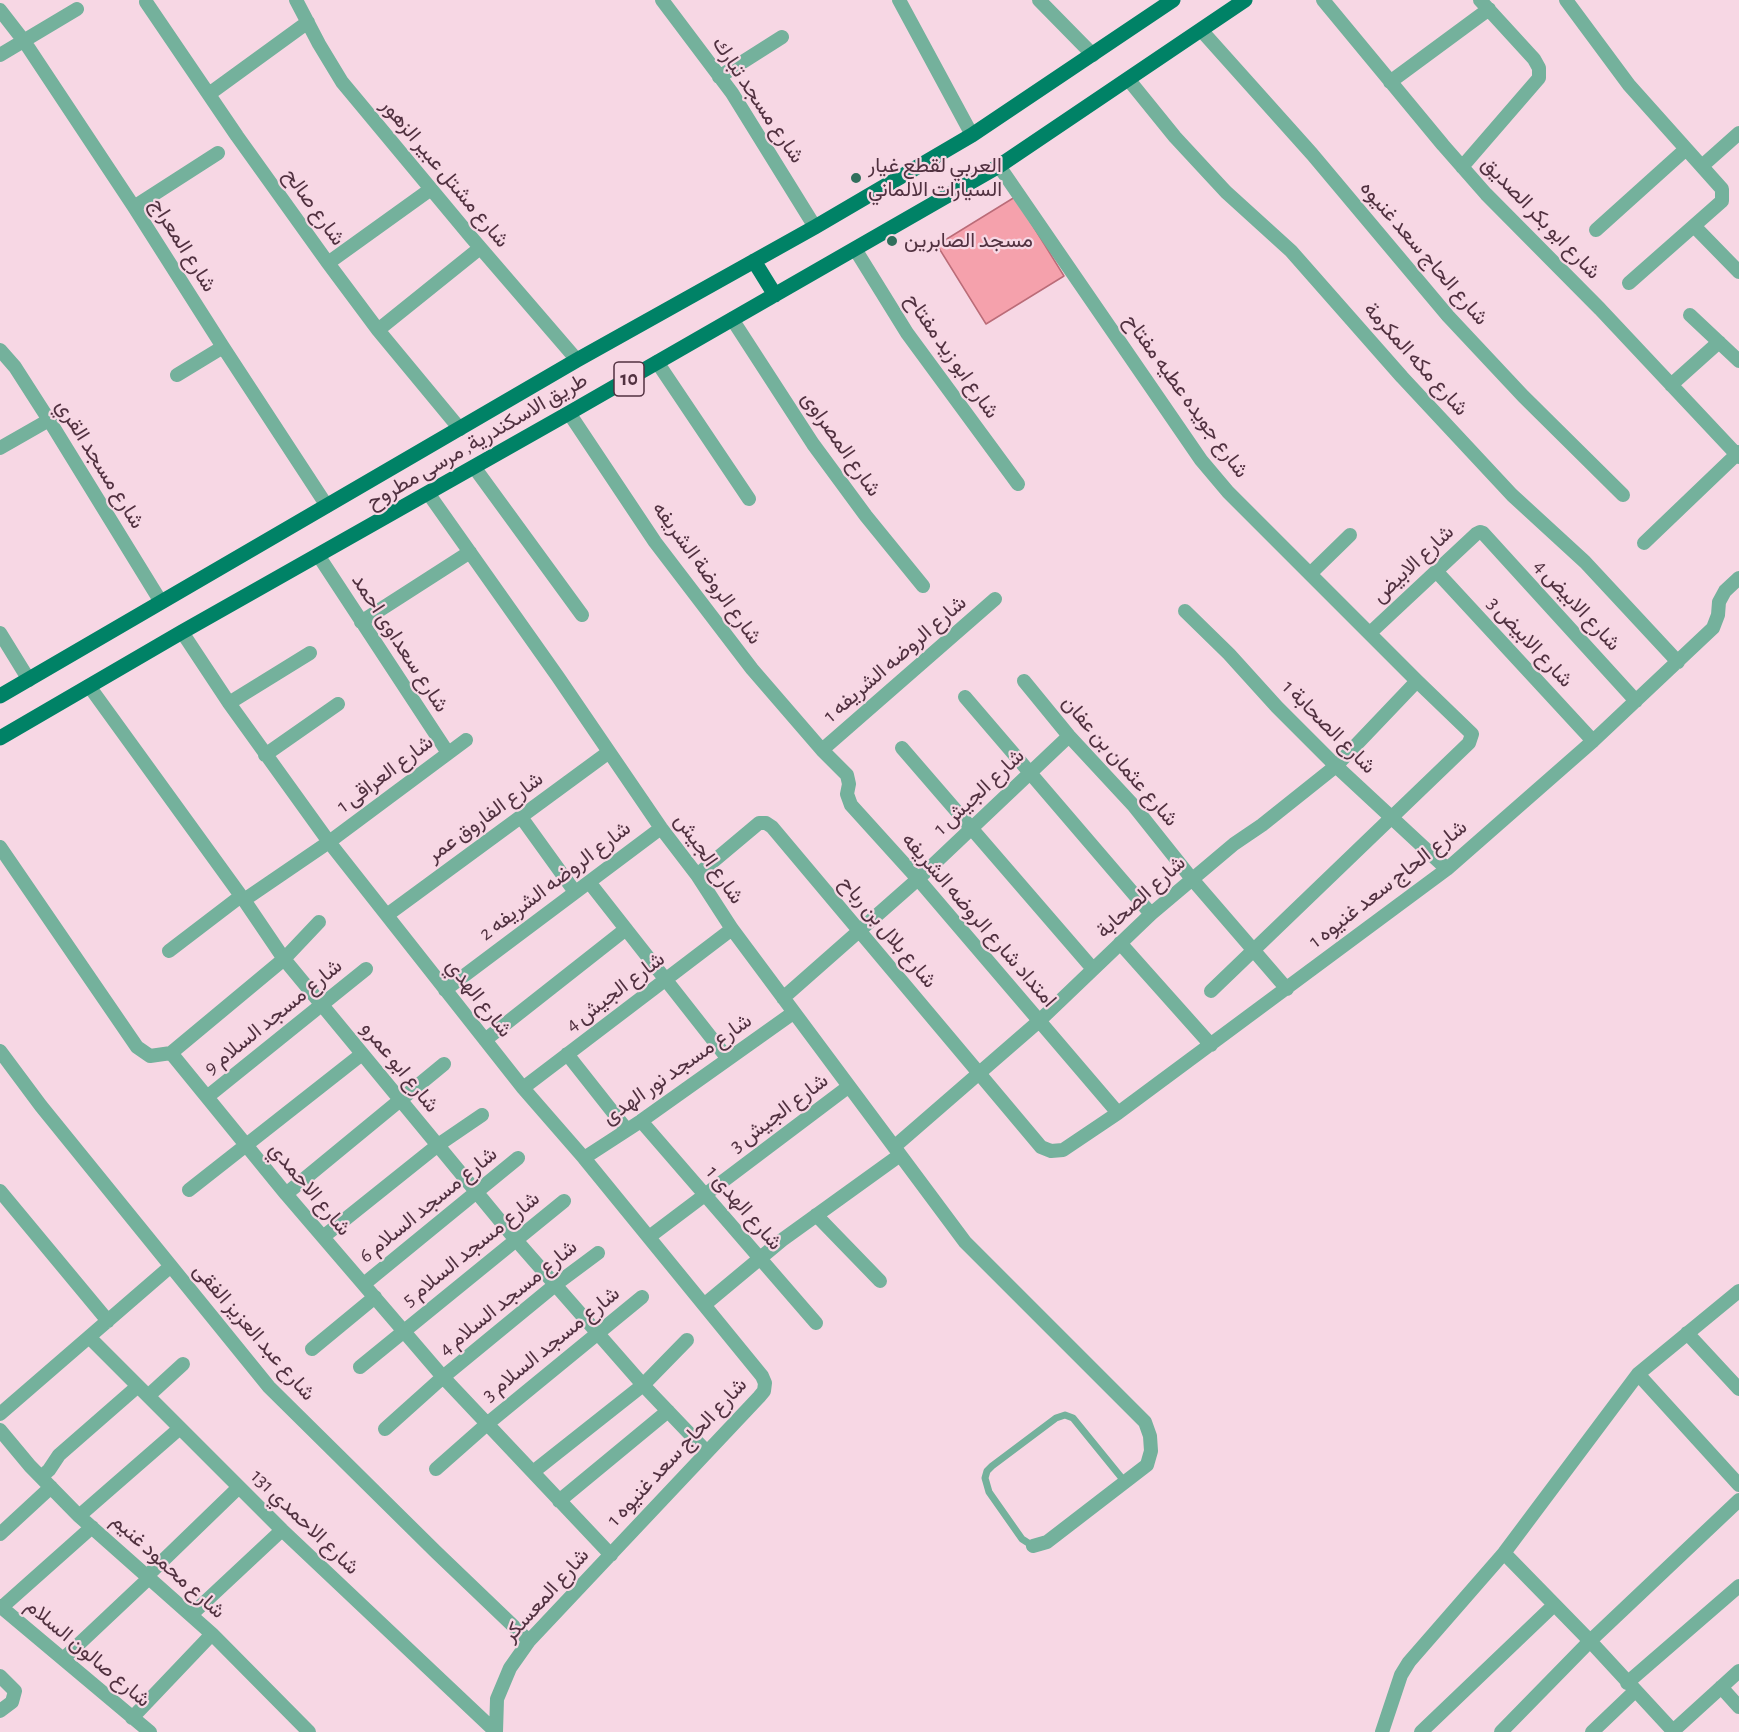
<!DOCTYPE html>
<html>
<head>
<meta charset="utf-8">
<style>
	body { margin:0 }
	canvas { display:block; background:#f7d7e4 }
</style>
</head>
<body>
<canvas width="1739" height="1732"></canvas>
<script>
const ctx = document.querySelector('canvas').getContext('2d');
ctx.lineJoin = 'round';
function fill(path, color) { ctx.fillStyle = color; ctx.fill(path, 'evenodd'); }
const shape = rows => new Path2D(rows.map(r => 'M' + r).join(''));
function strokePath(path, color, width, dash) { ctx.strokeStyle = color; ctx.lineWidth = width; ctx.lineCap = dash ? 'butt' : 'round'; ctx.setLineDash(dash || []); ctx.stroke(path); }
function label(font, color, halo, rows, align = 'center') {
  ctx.font = font + ' "Alegreya Sans",Vazirmatn,sans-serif'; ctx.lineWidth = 4.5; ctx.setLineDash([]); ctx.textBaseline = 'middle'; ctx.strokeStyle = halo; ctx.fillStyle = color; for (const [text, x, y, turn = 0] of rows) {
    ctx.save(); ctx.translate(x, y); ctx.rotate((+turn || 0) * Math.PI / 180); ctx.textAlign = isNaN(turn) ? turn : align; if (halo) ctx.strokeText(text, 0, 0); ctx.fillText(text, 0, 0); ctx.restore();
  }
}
const building = shape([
	[1015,197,1064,276,986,324,937,245,1015,197]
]);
const service = shape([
	[1033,1546,1022,1539,989,1492,985,1478,987,1471,992,1466,1056,1418,1065,1415,1073,1418,1125,1482]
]);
const minor = shape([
	[296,0,319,44,342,82,471,237,577,360],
	[662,0,732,93,815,227],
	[899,0,972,135],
	[1039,0,1093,55],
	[1323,0,1443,145,1486,194,1600,309,1739,457],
	[1566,0,1629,85,1722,189,1722,201,1629,283],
	[146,2,237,136,328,263,378,330,460,429],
	[0,10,24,41,134,207,223,347,327,506],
	[1201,30,1312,154,1448,316,1523,396,1623,495],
	[0,55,77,9],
	[719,77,782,37],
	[1128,79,1175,137,1226,192,1291,251,1402,377,1512,495,1585,562,1678,662],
	[1390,82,1489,9],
	[209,94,308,22],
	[999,166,1201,460,1228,492,1417,681,1472,734,1469,743,1211,991],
	[1702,166,1739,133],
	[1462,167,1539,78,1539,68,1534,59,1480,0],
	[134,207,218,153],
	[1694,226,1739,272],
	[1596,230,1686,149],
	[855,249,907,333,1018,484],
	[328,263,431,189],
	[1690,315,1739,361],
	[732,319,813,444,866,516,923,586],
	[378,330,480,248],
	[0,350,15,367,49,420,161,602],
	[657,362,749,499],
	[177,375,223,347],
	[1671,385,1719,342],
	[569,413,655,542,752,669,822,750,847,775,849,784,847,794,851,805,918,879,1118,1113],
	[0,448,49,420],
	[474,467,582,615],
	[428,493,558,677,661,828,697,875,732,929,965,1242,1145,1422,1150,1436,1151,1451,1147,1465,1047,1542,1033,1546],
	[1644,543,1739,452],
	[318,555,448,753],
	[1436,571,1593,741],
	[1310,574,1350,535],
	[1185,611,1229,654,1277,707,1336,766,1447,869],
	[361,622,470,552],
	[182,632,229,703,329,842,523,1088,584,1158,762,1376,765,1383,764,1391,759,1397,529,1641,510,1668,497,1699,496,1732],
	[0,633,29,680],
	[1370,633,1476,534,1480,532,1483,533,1636,701],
	[1024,681,1069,736,1133,805,1192,879,1287,989],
	[89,686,244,900,284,959,516,1240,643,1385,706,1451],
	[965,697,1151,914],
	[229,703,310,653],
	[902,748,1093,969],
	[822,750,995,599],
	[265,755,338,704],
	[521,817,575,892],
	[0,847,137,1047,150,1056,171,1053,286,1194,443,1377,611,1555],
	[697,875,759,823,766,823,772,827,1041,1147,1051,1151,1063,1150,1118,1113,1447,869,1593,741,1713,628,1718,615,1719,602,1725,591,1739,578],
	[589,882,728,1059],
	[244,900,329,842,466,740],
	[387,915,609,752],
	[1120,943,1211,1045],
	[169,951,241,896],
	[445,990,661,828],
	[783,998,918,879,1069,736],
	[485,1040,626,929],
	[0,1051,41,1106,269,1387,436,1552,529,1641],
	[171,1053,284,959,319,922],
	[567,1054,627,1130],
	[523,1088,732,929],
	[207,1097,366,969],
	[641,1121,816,1323],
	[894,1147,1038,1022,1151,914,1234,844,1262,825,1336,766,1417,681],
	[584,1158,641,1121,793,1013],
	[189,1190,362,1054],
	[0,1191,108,1321],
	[286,1194,444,1064],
	[816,1215,880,1281],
	[323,1237,438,1145,482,1115],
	[649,1237,848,1087],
	[364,1284,518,1158],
	[704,1305,782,1240,900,1155],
	[1687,1333,1739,1389],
	[89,1337,282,1530,496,1732],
	[312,1349,375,1297],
	[360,1367,564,1201],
	[1638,1374,1739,1485],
	[148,1396,183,1364],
	[0,1414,171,1266],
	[385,1429,443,1377,555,1285,598,1253],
	[0,1430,30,1466,79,1516,212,1634,309,1732],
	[436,1469,487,1424,642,1297],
	[533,1472,643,1385,687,1340],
	[41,1477,49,1470,59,1455,138,1386],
	[559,1501,668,1411],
	[79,1516,180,1428],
	[0,1534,51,1487],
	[1504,1553,1590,1641,1674,1732],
	[147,1576,239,1487],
	[0,1606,150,1732],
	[2,1607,92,1527],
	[191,1615,282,1530],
	[63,1659,149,1578],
	[0,1676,15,1691,12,1702,0,1711],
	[1627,1683,1739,1586],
	[1721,1687,1739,1707],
	[132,1718,212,1634],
	[1382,1732,1401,1675,1409,1662,1504,1553,1638,1374,1739,1291],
	[1421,1732,1554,1605],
	[1501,1732,1590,1641,1739,1500],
	[1592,1732,1635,1691],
	[1672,1732,1739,1671]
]);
const primary = shape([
	[754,261,775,295],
	[0,696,577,360,815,227,972,135,1173,0],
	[0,738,182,632,569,413,999,166,1245,0]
]);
const markers = [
	[856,178,6,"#306f5c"],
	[892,241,6,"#306f5c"]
];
const shields = [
	[629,379,30]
];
const shieldNames = [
	["10",629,379]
];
const streetNames = [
	["شارع مسجد تبارك",758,100,56],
	["شارع مشتل عبير الزهور",445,173,50],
	["شارع صالح",314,207,54],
	["شارع ابو بكر الصديق",1541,218,46],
	["شارع المعراج",183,245,58],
	["شارع الحاج سعد غنيوه",1424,253,49],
	["شارع ابو زيد مفتاح",952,356,55],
	["شارع مكه المكرمة",1416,359,48],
	["شارع جويده عطيه مفتاح",1186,396,54],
	["طريق الاسكندرية, مرسى مطروح",477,441,-30],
	["شارع المصراوى",841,444,55],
	["شارع مسجد القري",100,464,58],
	["شارع الابيض",1413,564,-43],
	["شارع الروضة الشريفه",707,573,54],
	["شارع الابيض 4",1577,605,47],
	["شارع الابيض 3",1530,642,47],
	["شارع سعداوى احمد",400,643,57],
	["شارع الروضه الشريفه 1",895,659,-41],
	["شارع الصحابة 1",1329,727,45],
	["شارع عثمان بن عفان",1120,761,49],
	["شارع العراقى 1",385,774,-37],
	["شارع الجيش 1",979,792,-43],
	["شارع الفاروق عمر",485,817,-36],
	["شارع الجيش",709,859,55],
	["شارع الروضه الشريفه 2",555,881,-37],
	["شارع الحاج سعد غنيوه 1",1388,884,-38],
	["شارع الصحابة",1141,897,-42],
	["امتداد شارع الروضه الشريفه",979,920,49],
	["شارع بلال بن رباح",888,932,50],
	["شارع الجيش 4",615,992,-37],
	["شارع الهدي",479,998,52],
	["شارع مسجد السلام 9",273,1017,-39],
	["شارع ابو عمرو",400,1067,51],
	["شارع مسجد نور الهدى",677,1069,-35],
	["شارع الجيش 3",779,1113,-37],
	["شارع الاحمدي",310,1189,50],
	["شارع مسجد السلام 6",428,1205,-39],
	["شارع الهدى 1",744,1208,49],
	["شارع مسجد السلام 5",471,1249,-39],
	["شارع مسجد السلام 4",508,1298,-39],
	["شارع عبد العزيز الفقى",254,1332,49],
	["شارع مسجد السلام 3",551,1344,-39],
	["شارع الحاج سعد غنيوه 1",677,1452,-47],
	["شارع الاحمدي 131",305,1522,44],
	["شارع محمود غنيم",168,1566,42],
	["شارع المعسكر",546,1595,-48],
	["شارع صالون السلام",88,1653,40]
];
const poiNames = [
	["العربي لقطع غيار",868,166],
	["السيارات الالماني",868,190],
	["مسجد الصابرين",904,241]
];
fill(building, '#f5a1ac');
strokePath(building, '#bb6c78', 1.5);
strokePath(service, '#74b19c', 7);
strokePath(minor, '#74b19c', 14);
strokePath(primary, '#008266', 15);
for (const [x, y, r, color] of markers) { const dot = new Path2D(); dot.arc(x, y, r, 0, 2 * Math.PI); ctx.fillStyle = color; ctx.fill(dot); strokePath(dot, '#f7d7e4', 2); }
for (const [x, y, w] of shields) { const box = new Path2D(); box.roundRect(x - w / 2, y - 17, w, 34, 4.5); ctx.fillStyle = '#f7d7e4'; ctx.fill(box); strokePath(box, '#513140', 1.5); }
label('bold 20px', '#513140', null, shieldNames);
label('21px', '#513140', '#f7d7e4', streetNames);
label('21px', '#513140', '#f7d7e4', poiNames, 'left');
</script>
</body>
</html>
